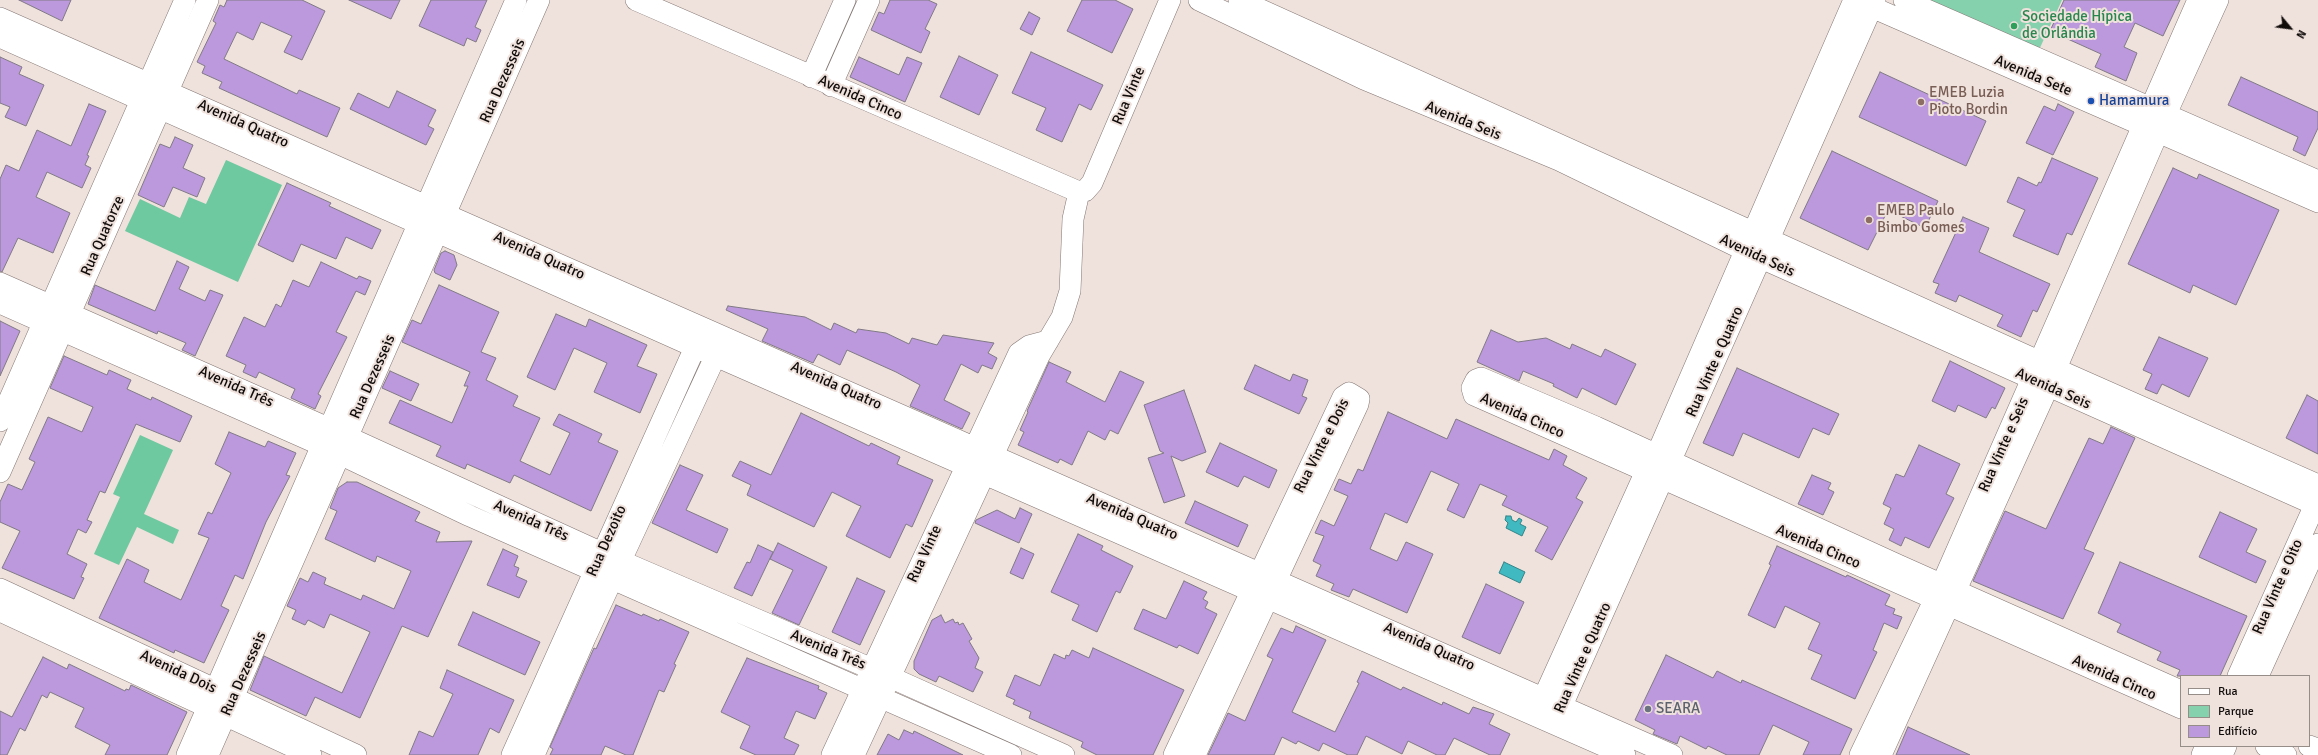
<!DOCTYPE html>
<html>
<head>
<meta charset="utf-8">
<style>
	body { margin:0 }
	#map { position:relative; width:2318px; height:755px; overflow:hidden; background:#efe1dc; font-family:Signika,sans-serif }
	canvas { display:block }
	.legend { position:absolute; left:2180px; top:675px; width:130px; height:72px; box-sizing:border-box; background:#efe1dc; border:1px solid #968c88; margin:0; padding:5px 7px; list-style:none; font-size:12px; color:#100c0a }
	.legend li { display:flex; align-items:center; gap:8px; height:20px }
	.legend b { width:20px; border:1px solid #968c88 }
	.north { position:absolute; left:2270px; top:8px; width:40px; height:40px; -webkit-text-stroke:3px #efe1dc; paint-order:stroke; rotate:119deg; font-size:11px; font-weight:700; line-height:16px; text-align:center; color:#100c0a }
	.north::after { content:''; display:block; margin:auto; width:14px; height:18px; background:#100c0a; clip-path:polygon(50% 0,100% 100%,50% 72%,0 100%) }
</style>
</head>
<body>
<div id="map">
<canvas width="2318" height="755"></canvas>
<ul class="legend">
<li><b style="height:5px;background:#fff"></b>Rua</li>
<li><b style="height:11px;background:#85d0ad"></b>Parque</li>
<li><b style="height:11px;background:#bc98dd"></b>Edifício</li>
</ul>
<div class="north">N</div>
</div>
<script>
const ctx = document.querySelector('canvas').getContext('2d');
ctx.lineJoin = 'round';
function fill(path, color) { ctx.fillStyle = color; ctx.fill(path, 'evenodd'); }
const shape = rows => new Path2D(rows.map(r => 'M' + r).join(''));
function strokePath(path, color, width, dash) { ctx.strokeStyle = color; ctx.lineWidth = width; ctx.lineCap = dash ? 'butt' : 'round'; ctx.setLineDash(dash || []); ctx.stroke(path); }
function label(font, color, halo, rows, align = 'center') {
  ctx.font = font + ' Signika,sans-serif'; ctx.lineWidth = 4; ctx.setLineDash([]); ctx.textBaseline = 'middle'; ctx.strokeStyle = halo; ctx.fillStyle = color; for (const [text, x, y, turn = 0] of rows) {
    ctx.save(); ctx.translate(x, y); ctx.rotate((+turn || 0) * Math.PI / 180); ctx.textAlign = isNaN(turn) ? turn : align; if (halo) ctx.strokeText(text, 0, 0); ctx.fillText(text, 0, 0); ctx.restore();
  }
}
const green = shape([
	[1918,0,2062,0,2038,52]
]);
const forest = shape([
	[226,160,282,185,238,282,125,231,140,199,180,218,189,197,206,204],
	[140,435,173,450,144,514,179,530,173,544,137,527,119,565,94,554,120,497,113,494]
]);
const water = shape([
	[1506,516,1511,516,1512,520,1516,522,1519,518,1522,520,1520,524,1526,527,1522,536,1506,528,1508,523,1505,520,1506,516],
	[1504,562,1525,572,1520,583,1499,573,1504,562]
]);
const building = shape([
	[19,0,71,0,62,21,19,0],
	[227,0,302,0,325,11,302,60,284,52,292,36,261,22,253,40,237,32,224,59,297,94,299,90,340,108,327,137,219,88,222,82,202,73,205,66,197,62,216,23,213,21,220,5,224,7,227,0],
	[349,0,400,0,391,19,349,0],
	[431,0,487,0,475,27,481,30,476,42,467,38,464,46,419,26,431,0],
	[890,0,928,0,937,4,925,29,930,32,921,53,871,30,879,12,884,14,890,0],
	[1082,0,1115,0,1133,9,1112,53,1067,31,1082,0],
	[2064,0,2180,0,2163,36,2135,23,2124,47,2137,53,2126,81,2095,67,2101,54,2050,31,2064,0],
	[1029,12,1040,18,1032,35,1020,29,1029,12],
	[1031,52,1103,85,1091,110,1079,104,1062,142,1036,130,1046,108,1012,93,1031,52],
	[959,56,998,75,979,115,940,97,959,56],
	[0,57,22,67,19,74,44,85,26,126,5,117,10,107,0,103,0,57],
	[859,57,899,75,907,57,922,63,905,102,850,77,859,57],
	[1880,72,1986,121,1966,166,1859,117,1880,72],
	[2241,77,2318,112,2318,128,2305,156,2293,150,2298,137,2228,105,2241,77],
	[397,91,436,110,428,126,434,129,426,145,350,109,358,93,389,108,397,91],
	[89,104,106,111,87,155,89,156,85,165,91,168,82,188,47,172,36,197,70,213,53,253,18,238,2,272,0,271,0,179,6,165,19,171,37,130,71,146,89,104],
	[2058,104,2074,112,2053,155,2026,143,2044,106,2055,111,2058,104],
	[175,137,193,145,183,168,205,178,197,197,173,187,164,207,138,195,160,144,170,148,175,137],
	[1832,151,1938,201,1925,228,1888,210,1868,250,1800,218,1832,151],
	[2052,158,2098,178,2072,235,2067,233,2058,255,2013,236,2025,210,2007,202,2018,177,2037,186,2039,182,2041,183,2052,158],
	[2173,168,2197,179,2199,174,2279,210,2236,305,2193,285,2190,293,2128,264,2173,168],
	[287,183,331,203,329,206,381,230,372,249,346,237,336,259,301,244,293,262,258,245,287,183],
	[1963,217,1989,228,1979,252,2050,284,2037,312,2033,310,2021,337,1997,326,2003,315,1959,295,1956,302,1935,293,1939,284,1933,282,1963,217],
	[445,251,454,255,457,265,450,280,435,273,434,270,441,253,445,251],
	[177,261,189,267,179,289,205,301,210,290,223,295,195,356,182,350,186,343,158,331,157,334,88,304,95,285,155,311,177,261],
	[321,262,357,279,359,276,371,281,365,295,356,291,336,332,347,337,318,394,321,396,315,409,291,398,295,389,259,372,256,378,243,372,246,365,226,356,244,317,265,327,276,304,281,307,293,280,309,287,321,262],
	[439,285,499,312,481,352,496,358,486,380,518,396,513,406,540,418,520,461,550,475,570,433,553,425,559,414,602,434,598,442,618,451,591,511,514,475,510,483,467,464,465,469,436,456,441,446,389,423,400,400,452,423,468,386,464,386,470,372,402,342,412,320,421,324,439,285],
	[728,306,805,317,831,330,834,323,856,333,858,329,886,333,909,344,912,338,937,345,943,335,994,343,988,353,997,358,992,369,982,365,978,373,961,364,944,400,970,413,962,429,910,406,920,385,896,372,847,350,840,365,818,354,813,363,762,341,768,329,726,310,728,306],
	[556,314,586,327,589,319,647,345,637,366,657,374,640,413,594,392,607,363,574,348,555,390,527,377,556,314],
	[0,321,20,331,0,376,0,321],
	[1491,330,1518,342,1546,338,1570,349,1572,344,1601,357,1605,349,1636,364,1616,405,1582,388,1577,398,1553,386,1554,384,1523,371,1519,381,1477,362,1491,330],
	[2159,337,2208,358,2189,397,2162,384,2157,394,2145,389,2152,374,2143,370,2159,337],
	[64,356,107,375,109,370,131,380,127,389,151,400,152,397,192,416,180,442,136,424,105,493,100,491,87,520,92,522,86,533,78,529,67,554,87,564,81,577,84,578,74,599,2,568,20,531,0,522,0,502,8,484,22,490,35,462,29,459,48,417,82,432,93,407,50,388,64,356],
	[1950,361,2005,388,1995,409,1992,407,1986,418,1958,405,1955,412,1932,401,1950,361],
	[1049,362,1071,372,1066,382,1105,402,1120,371,1144,382,1118,434,1110,430,1105,440,1088,431,1072,465,1060,459,1058,463,1018,445,1024,432,1020,430,1028,412,1027,411,1049,362],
	[1255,365,1290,381,1293,374,1308,380,1302,396,1307,398,1299,414,1244,389,1255,365],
	[1737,368,1839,414,1829,435,1813,428,1799,458,1743,433,1733,456,1703,443,1737,368],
	[390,371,419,384,411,401,382,388,390,371],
	[1184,390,1206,452,1182,461,1171,456,1185,496,1164,503,1148,458,1164,453,1160,451,1144,405,1184,390],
	[2307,395,2318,401,2318,454,2286,438,2307,395],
	[1388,412,1447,439,1456,419,1549,460,1554,449,1567,456,1563,465,1587,478,1576,498,1583,502,1552,560,1535,551,1548,527,1502,505,1507,496,1480,484,1464,518,1447,510,1459,484,1431,471,1407,523,1385,513,1370,549,1397,561,1406,542,1433,554,1407,613,1353,589,1349,597,1331,590,1334,584,1316,576,1321,565,1313,561,1324,536,1315,533,1321,520,1334,526,1348,496,1334,490,1339,479,1351,484,1358,469,1363,471,1388,412],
	[801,413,869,446,871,443,900,457,897,464,933,480,912,527,906,524,890,558,846,536,861,506,858,505,832,492,814,527,747,495,751,485,732,476,740,461,771,475,801,413],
	[2111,427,2135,438,2084,549,2094,553,2063,619,1973,581,2005,511,2046,529,2089,438,2103,444,2111,427],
	[229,432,265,447,268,441,296,453,286,475,290,476,266,522,243,579,235,575,221,606,229,610,204,663,175,650,174,653,99,618,127,559,149,570,144,582,181,600,209,538,198,534,208,512,212,514,231,473,215,464,229,432],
	[1220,443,1277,470,1269,488,1244,476,1238,487,1206,472,1220,443],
	[1919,445,1960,464,1946,494,1954,498,1929,548,1905,537,1901,546,1889,540,1894,529,1884,524,1891,508,1883,504,1896,474,1904,477,1919,445],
	[680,465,703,475,686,510,728,529,717,553,652,523,680,465],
	[1812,475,1831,483,1828,489,1834,492,1823,515,1798,504,1812,475],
	[347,482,357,482,420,512,415,521,440,532,436,542,472,541,428,637,402,626,360,718,315,697,306,716,250,690,264,656,342,693,370,632,330,614,324,628,308,620,305,625,292,619,296,610,287,606,300,578,308,582,313,572,326,578,324,584,361,600,363,595,394,609,411,571,377,556,375,562,325,539,337,511,330,508,338,488,347,482],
	[1195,501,1248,525,1238,547,1185,523,1195,501],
	[1020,508,1032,514,1019,543,975,523,976,520,997,510,1015,519,1020,508],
	[2220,512,2257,529,2246,552,2266,561,2256,583,2199,557,2220,512],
	[1078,534,1103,546,1101,550,1133,566,1120,593,1116,591,1097,632,1072,620,1079,605,1051,592,1078,534],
	[778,543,827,567,799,625,772,613,793,570,770,559,778,543],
	[758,545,773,552,752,596,734,588,747,562,750,563,758,545],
	[1777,546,1846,577,1847,575,1890,595,1885,605,1895,609,1893,614,1902,617,1897,629,1884,623,1873,650,1877,652,1855,699,1811,679,1822,655,1808,649,1820,623,1785,606,1775,628,1748,615,1771,565,1769,564,1777,546],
	[1021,548,1034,554,1023,579,1010,573,1021,548],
	[503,549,518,556,514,566,519,568,516,576,527,581,519,598,487,585,503,549],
	[2120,562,2247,616,2220,676,2177,676,2180,670,2157,660,2161,652,2117,632,2121,624,2098,613,2120,562],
	[857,578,885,591,860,645,832,632,857,578],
	[1184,581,1207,592,1203,599,1208,602,1205,608,1217,614,1198,654,1179,645,1177,648,1134,629,1143,609,1166,619,1184,581],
	[1486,584,1524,602,1500,654,1462,637,1486,584],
	[616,605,642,616,643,614,659,621,660,619,689,632,674,664,676,665,664,692,659,690,633,755,626,755,605,746,601,755,550,755,553,749,550,747,594,648,596,649,616,605],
	[473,612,540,642,525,675,458,645,473,612],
	[941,615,945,623,953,619,955,623,958,622,959,625,963,623,972,639,969,641,979,658,975,668,983,672,973,692,939,676,936,682,919,674,914,669,914,661,932,620,941,615],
	[1296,626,1326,640,1292,712,1335,732,1359,683,1357,682,1362,671,1401,690,1403,687,1442,705,1443,702,1469,714,1473,707,1494,714,1489,724,1510,734,1500,755,1490,755,1454,738,1445,755,1437,755,1408,741,1402,754,1366,736,1357,755,1348,755,1323,743,1319,751,1298,741,1296,744,1282,737,1274,755,1208,755,1228,713,1245,721,1273,659,1267,656,1281,628,1293,633,1296,626],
	[1093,648,1184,690,1153,755,1097,755,1081,747,1083,742,1029,718,1031,712,1013,704,1015,700,1006,696,1015,675,1040,686,1054,654,1065,659,1066,655,1069,656,1072,650,1089,658,1093,648],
	[1666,655,1713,678,1717,671,1741,683,1742,680,1852,729,1840,755,1803,755,1809,742,1773,725,1759,755,1727,755,1708,746,1706,749,1680,736,1677,744,1653,734,1655,730,1635,720,1666,655],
	[43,657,67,669,69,664,125,691,126,689,129,690,131,685,187,712,167,755,105,755,110,745,75,727,84,708,50,692,47,698,42,695,25,731,20,728,7,755,0,755,0,711,12,717,43,657],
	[747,658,819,686,818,689,827,693,815,719,796,711,784,738,799,745,794,755,756,755,740,748,750,726,721,712,747,658],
	[447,670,514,700,499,733,490,728,478,755,409,755,419,731,433,737,453,694,440,688,447,670],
	[1908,727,1970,755,1896,755,1908,727],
	[904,730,913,734,914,731,963,755,877,755,888,734,899,740,904,730]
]);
const minor = shape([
	[636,0,1079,192,1085,191,1092,183,1170,0],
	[1199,0,1364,79,1559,160,1761,258,2318,506],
	[1239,0,2056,369,2318,485],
	[1904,0,2318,181],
	[1860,2,2318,202],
	[0,18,1672,755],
	[0,37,695,347,1625,755],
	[811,77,845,0],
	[831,86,869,0],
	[0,283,328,428,602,553,872,669,1064,755],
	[0,303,321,445,470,516,1011,755],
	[0,421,185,0],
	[0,472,208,0],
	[0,589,356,755],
	[0,611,311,755],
	[2238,676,2318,498],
	[2258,676,2318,544],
	[2181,691,1898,565,1596,427,1481,378,1476,380,1472,388,1474,395,2181,708],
	[1538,710,1646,471,1657,454,1854,0],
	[1556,719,1875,0],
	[2266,746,2286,755],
	[2309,746,2318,749],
	[187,755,516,0],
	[208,755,539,0],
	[512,755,701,334],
	[534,755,585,638,722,342],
	[832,755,1019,353,1029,346,1048,341],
	[854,755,1039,356,1062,317,1070,291,1073,219,1079,192],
	[1174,755,1343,397,1349,393,1359,399,1358,404,1195,755],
	[1860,755,1942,584,2198,0],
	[1881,755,2048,387,2166,114,2218,0],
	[2202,755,2206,746],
	[2222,755,2226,746]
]);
const markers = [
	[2014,26,4,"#2e9e5b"],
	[2091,101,4,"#1a4fb4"],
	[1921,102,4,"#8d6e63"],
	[1869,220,4,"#8d6e63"],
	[1648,709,4,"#6b7280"]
];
const leisureNames = [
	["Sociedade Hípica",2022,17],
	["de Orlândia",2022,34]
];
const streetNames = [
	["Avenida Sete",2033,76,23],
	["Rua Dezesseis",503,81,-66],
	["Rua Vinte",1129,96,-67],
	["Avenida Cinco",860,98,24],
	["Avenida Seis",1463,121,22],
	["Avenida Quatro",243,124,24],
	["Rua Quatorze",103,236,-66],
	["Avenida Quatro",539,256,24],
	["Avenida Seis",1757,256,25],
	["Rua Vinte e Quatro",1715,362,-66],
	["Rua Dezesseis",373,377,-66],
	["Avenida Quatro",836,386,24],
	["Avenida Três",236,387,24],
	["Avenida Seis",2053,389,24],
	["Avenida Cinco",1522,416,24],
	["Rua Vinte e Seis",2004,445,-66],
	["Rua Vinte e Dois",1322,446,-63],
	["Avenida Quatro",1132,517,23],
	["Avenida Três",531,521,24],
	["Rua Dezoito",607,541,-66],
	["Avenida Cinco",1818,547,23],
	["Rua Vinte",925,554,-65],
	["Rua Vinte e Oito",2278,587,-66],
	["Avenida Quatro",1429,647,24],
	["Avenida Três",828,650,23],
	["Rua Vinte e Quatro",1583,658,-66],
	["Avenida Dois",178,672,25],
	["Rua Dezesseis",244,674,-66],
	["Avenida Cinco",2114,678,24]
];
const educationNames = [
	["EMEB Luzia",1929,93],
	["Pioto Bordin",1929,110],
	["EMEB Paulo",1877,211],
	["Bimbo Gomes",1877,228]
];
const transitNames = [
	["Hamamura",2099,101]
];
const worshipNames = [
	["SEARA",1656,709]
];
fill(green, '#85d0ad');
fill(forest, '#6ec8a0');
fill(water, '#40b9c0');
strokePath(water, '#328589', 1);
fill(building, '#bc98dd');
strokePath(building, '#807a85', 1);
strokePath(minor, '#847773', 22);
strokePath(minor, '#fff', 21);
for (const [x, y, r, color] of markers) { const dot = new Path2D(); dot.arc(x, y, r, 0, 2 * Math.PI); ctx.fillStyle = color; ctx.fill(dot); strokePath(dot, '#efe1dc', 1.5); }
label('15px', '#27864d', '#efe1dc', leisureNames, 'left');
label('15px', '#100c0a', '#efe1dc', streetNames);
label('15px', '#785e54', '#efe1dc', educationNames, 'left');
label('15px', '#164399', '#efe1dc', transitNames, 'left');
label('15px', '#5b616d', '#efe1dc', worshipNames, 'left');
</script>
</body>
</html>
